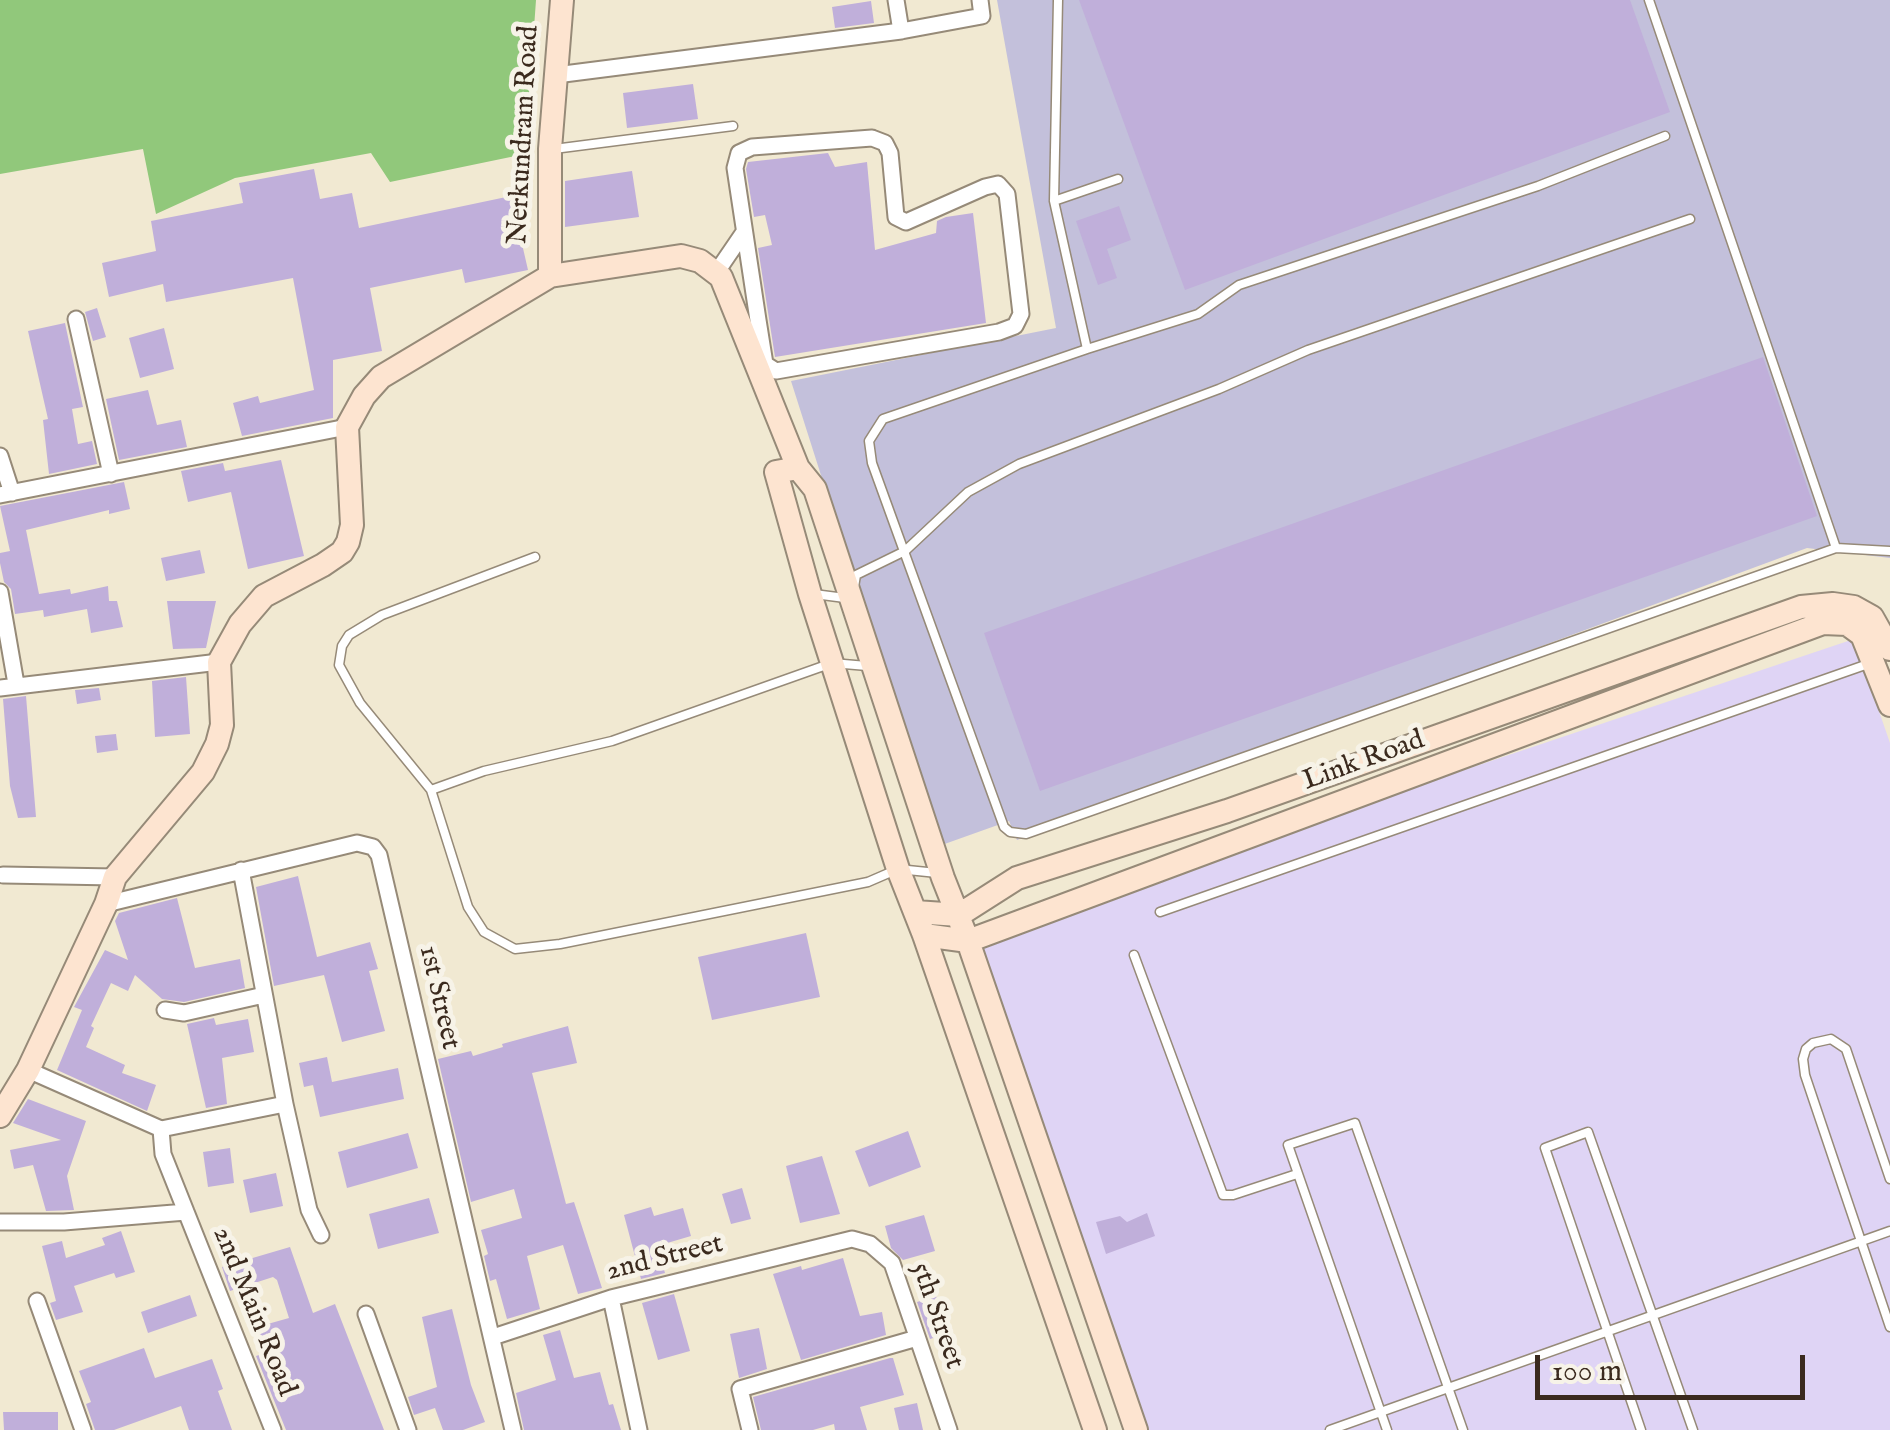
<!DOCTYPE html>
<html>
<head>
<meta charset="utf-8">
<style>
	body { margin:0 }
	#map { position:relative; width:1890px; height:1430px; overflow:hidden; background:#f1e9d2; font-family:"IM FELL English",serif }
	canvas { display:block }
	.scale { position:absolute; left:1535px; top:1355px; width:270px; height:45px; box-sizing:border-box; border:5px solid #3b2a1e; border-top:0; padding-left:12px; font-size:30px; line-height:35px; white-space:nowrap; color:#3b2a1e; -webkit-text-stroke:8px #f7f3e8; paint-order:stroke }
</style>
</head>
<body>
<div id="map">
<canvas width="1890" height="1430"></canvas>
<div class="scale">100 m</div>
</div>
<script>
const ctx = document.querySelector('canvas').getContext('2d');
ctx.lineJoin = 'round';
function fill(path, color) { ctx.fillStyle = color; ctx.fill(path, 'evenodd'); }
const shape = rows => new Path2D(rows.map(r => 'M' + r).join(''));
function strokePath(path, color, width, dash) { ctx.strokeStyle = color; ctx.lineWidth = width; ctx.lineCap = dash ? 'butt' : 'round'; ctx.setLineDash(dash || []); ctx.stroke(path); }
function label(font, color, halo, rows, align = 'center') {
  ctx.font = font + ' "IM FELL English",serif'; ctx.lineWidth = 10; ctx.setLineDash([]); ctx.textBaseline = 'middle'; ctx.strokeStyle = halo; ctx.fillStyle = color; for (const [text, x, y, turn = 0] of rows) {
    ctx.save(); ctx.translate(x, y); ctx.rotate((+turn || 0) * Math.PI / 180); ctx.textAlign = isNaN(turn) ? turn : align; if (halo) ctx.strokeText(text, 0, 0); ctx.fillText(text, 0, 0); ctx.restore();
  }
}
const built = shape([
	[1854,639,1890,743,1890,1430,1139,1430,970,936]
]);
const industrial = shape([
	[997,0,1890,0,1890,558,1807,548,1017,840,1009,821,939,846,791,381,1056,328]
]);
const green = shape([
	[0,0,536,0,525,154,390,182,371,153,235,178,156,214,143,149,0,174]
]);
const building = shape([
	[1079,0,1630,0,1670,112,1185,290],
	[871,1,874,23,835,28,832,7],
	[693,84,698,119,627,128,623,93],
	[828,153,835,167,867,162,875,250,936,233,937,221,946,217,973,213,986,323,775,357,758,248,772,245,765,215,754,217,746,169,748,162],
	[314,169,320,199,352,193,359,228,511,196,528,270,465,283,462,269,370,288,382,351,333,360,333,418,242,436,233,403,258,396,260,403,314,390,293,278,166,302,163,284,109,297,102,263,156,251,151,221,243,203,239,183],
	[632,171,639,217,565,227,565,181],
	[1119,206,1131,240,1107,249,1117,278,1098,285,1076,221],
	[97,308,106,337,93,341,85,312],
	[65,323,83,407,72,409,78,444,92,441,97,464,49,474,43,420,48,419,28,331],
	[164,328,174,369,140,378,129,338],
	[1763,357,1817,516,1040,791,984,633],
	[148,390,157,425,181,420,187,447,119,460,106,399],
	[281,460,304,556,248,569,231,492,188,502,181,471,223,463,225,471],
	[124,482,130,509,109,514,109,510,26,530,39,594,70,589,71,594,108,586,109,601,117,601,123,627,91,633,87,609,44,617,43,610,15,614,11,589,4,582,0,563,0,553,10,551,0,506],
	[200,550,205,573,166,581,161,558],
	[167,601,216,601,206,648,173,649],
	[186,677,190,734,155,737,152,681],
	[99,688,101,700,77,704,75,690],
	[26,696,36,817,18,818,10,786,3,699],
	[116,734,118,750,97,753,95,736],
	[298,876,317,957,370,942,378,969,369,971,385,1031,342,1042,324,975,274,986,256,887],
	[177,898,195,968,240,959,245,988,184,1002,162,999,135,975,128,991,111,983,91,1026,94,1028,86,1047,125,1065,122,1073,156,1085,147,1111,57,1070,82,1010,74,1007,105,950,128,960,115,921,119,913],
	[806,933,820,997,712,1020,698,957],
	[214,1018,216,1025,248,1019,254,1052,222,1058,227,1104,206,1108,187,1024],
	[568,1026,577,1063,532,1073,566,1204,574,1202,602,1288,578,1294,563,1245,527,1256,540,1309,507,1319,496,1279,490,1281,484,1256,488,1254,481,1230,522,1218,514,1189,471,1202,438,1059,471,1051,473,1056,503,1047,502,1044],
	[327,1057,332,1082,398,1068,404,1099,320,1117,313,1085,304,1087,299,1063],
	[28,1099,86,1121,67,1176,74,1210,46,1211,33,1165,14,1169,10,1150,61,1140,13,1123],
	[908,1131,921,1167,869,1187,855,1151],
	[408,1133,418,1168,347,1188,338,1152],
	[230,1148,234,1183,208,1187,203,1152],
	[822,1156,840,1214,800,1223,786,1166],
	[276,1173,283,1206,250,1213,243,1180],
	[742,1188,751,1219,731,1224,722,1194],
	[429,1198,439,1233,378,1249,369,1214],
	[651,1207,654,1216,683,1208,691,1236,657,1246,665,1273,641,1279,624,1215],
	[1147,1213,1155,1236,1106,1254,1096,1222,1120,1216,1127,1222],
	[924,1215,935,1251,903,1260,891,1248,885,1226],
	[121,1231,135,1272,116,1278,114,1273,74,1286,83,1312,56,1320,50,1303,56,1301,42,1246,62,1241,66,1258,105,1245,102,1238],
	[290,1247,313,1313,335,1304,384,1430,286,1430,256,1356,265,1353,257,1327,289,1318,277,1280,273,1277,230,1291,222,1267],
	[843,1258,860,1316,882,1312,886,1335,801,1360,773,1274,801,1266,802,1270],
	[674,1294,690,1351,658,1360,642,1303],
	[190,1295,197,1316,148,1333,141,1312],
	[936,1296,947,1334,930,1339,917,1302],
	[452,1309,471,1385,485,1422,463,1430,443,1430,435,1408,414,1415,408,1397,437,1387,422,1317],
	[759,1328,767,1369,739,1378,730,1334],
	[560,1330,574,1378,600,1372,609,1405,613,1404,621,1430,524,1430,516,1393,556,1380,543,1335],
	[144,1348,155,1378,212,1359,223,1389,218,1391,232,1430,189,1430,181,1406,114,1430,95,1430,86,1404,91,1402,79,1371],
	[890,1358,893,1358,904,1395,860,1407,867,1430,835,1430,834,1424,813,1430,761,1430,753,1397],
	[917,1403,923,1430,899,1430,894,1408],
	[3,1412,58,1412,58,1430,4,1430]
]);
const lane = shape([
	[1058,0,1054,201,1087,349,883,419,869,441,872,463,1004,827,1010,832,1026,834,1836,548,1890,551],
	[1649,0,1836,548],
	[554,149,733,126],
	[1054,201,1118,179],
	[1087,349,1198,314,1239,285,1538,186,1665,136],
	[854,587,856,575,905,551,968,492,1019,464,1219,389,1308,350,1690,219],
	[814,594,845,598],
	[867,666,832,663,612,741,484,771,431,790,468,907,484,932,515,949,560,944,868,882,898,869,937,873],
	[431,790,360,703,339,665,342,646,349,635,382,615,535,557],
	[1160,912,1868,664],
	[1134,955,1223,1195,1233,1195,1297,1174],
	[1890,1179,1846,1049,1831,1039,1813,1043,1806,1049,1803,1059,1805,1075,1890,1327],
	[1330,1430,1890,1231],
	[1387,1430,1288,1145,1355,1123,1463,1430],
	[1641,1430,1545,1148,1588,1132,1693,1430]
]);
const street = shape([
	[896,0,901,31],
	[556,75,901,31,982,16,980,0],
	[872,138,885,143,890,153,896,217,906,222,985,187,998,184,1007,194,1021,314,1015,326,999,332,776,371,765,364,758,320,735,168,739,153,752,147,872,138],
	[716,273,744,232],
	[76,319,111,474],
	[0,456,12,493],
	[0,495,347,427],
	[0,592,16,684],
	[0,688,219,662],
	[241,870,285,1104,309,1210,321,1235],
	[3,875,115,877],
	[106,904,357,843,373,847,379,855,513,1430],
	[165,1010,184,1013,264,995],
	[28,1070,161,1129,285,1104],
	[161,1129,163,1154,273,1430],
	[0,1222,64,1222,186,1212],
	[611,1298,639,1430],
	[37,1301,83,1430],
	[366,1314,408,1430],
	[493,1337,611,1298,852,1239,870,1244,892,1263,949,1430],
	[750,1430,740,1389,917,1338]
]);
const secondary = shape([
	[550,276,550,149,562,0],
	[798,468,776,472,810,594,898,869,924,935,1095,1430],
	[915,912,959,915,1017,878,1227,811,1801,607,1833,604,1854,607,1872,617,1890,649],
	[924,935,968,941,1823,623,1847,624,1862,635,1890,705],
	[0,1116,28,1070,106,904,115,877,203,772,217,744,222,725,219,662,240,624,264,596,323,565,342,552,348,542,352,525,347,427,364,396,381,377,550,276,681,256,700,261,721,277,798,468,815,489,943,878,968,941,1136,1430]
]);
const streetNames = [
	["Nerkundram Road",525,135,-87],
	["Link Road",1364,762,-20],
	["1st Street",438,998,77],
	["2nd Street",665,1259,-14],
	["2nd Main Road",253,1312,68],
	["5th Street",936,1316,71]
];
fill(built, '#dfd4f5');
fill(industrial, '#c3c0db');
fill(green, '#91c87b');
fill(building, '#c0afda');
strokePath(lane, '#968a78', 11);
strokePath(street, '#968a78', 19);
strokePath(secondary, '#968a78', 26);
strokePath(lane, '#fff', 8);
strokePath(street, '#fff', 15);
strokePath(secondary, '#fde4d0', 22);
label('28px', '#3b2a1e', '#f7f3e8', streetNames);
</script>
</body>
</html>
